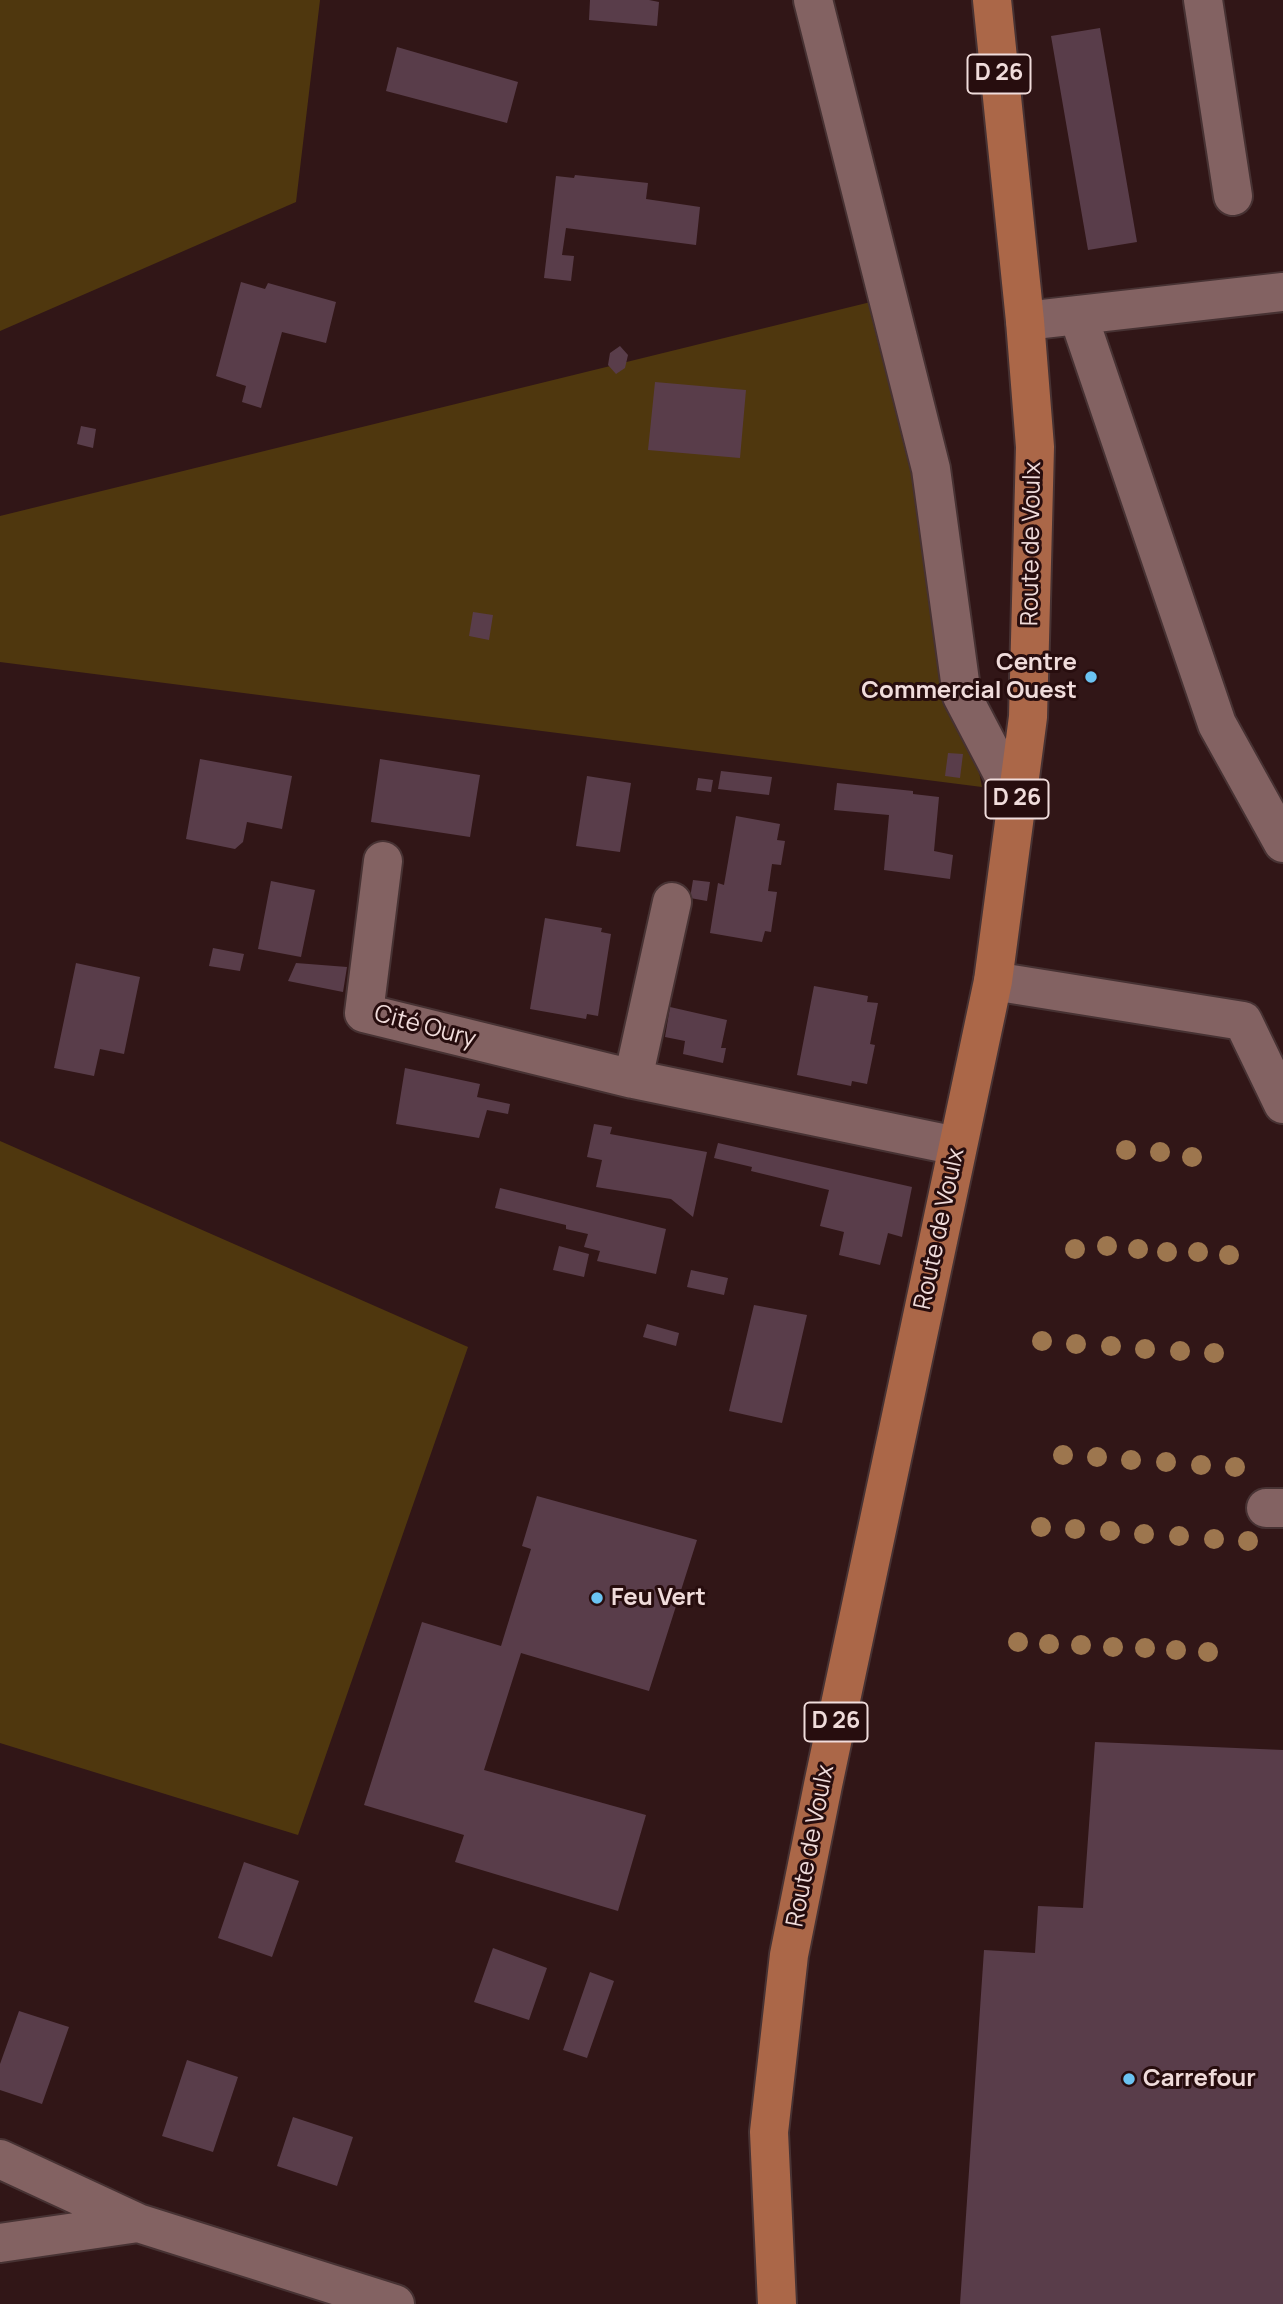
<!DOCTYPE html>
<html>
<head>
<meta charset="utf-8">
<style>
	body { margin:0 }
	canvas { display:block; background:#311617 }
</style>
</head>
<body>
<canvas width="1283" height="2304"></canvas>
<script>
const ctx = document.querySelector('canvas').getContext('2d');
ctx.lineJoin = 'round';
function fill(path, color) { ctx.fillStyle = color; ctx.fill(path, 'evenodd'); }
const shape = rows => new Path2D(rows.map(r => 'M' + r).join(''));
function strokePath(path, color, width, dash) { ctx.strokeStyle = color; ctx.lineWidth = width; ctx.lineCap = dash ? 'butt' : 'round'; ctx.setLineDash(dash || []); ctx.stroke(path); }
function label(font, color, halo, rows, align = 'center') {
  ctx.font = font + ' Manrope,sans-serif'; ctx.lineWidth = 6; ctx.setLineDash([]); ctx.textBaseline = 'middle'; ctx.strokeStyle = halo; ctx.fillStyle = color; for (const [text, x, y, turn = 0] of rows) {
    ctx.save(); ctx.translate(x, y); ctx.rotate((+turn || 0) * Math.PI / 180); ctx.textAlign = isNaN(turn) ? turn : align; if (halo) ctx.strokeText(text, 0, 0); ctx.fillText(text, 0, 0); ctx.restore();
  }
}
const green = shape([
	[0,0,320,0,296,202,0,331],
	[887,298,982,787,0,662,0,516],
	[0,1141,468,1347,298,1835,0,1743]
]);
const building = shape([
	[590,0,649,0,659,2,657,26,589,20],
	[1100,28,1137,242,1088,250,1051,36],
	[397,47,518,82,507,123,386,91],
	[575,175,648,183,646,199,700,207,696,245,566,228,562,255,574,256,571,281,544,278,556,176,574,178],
	[241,282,265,289,268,283,336,302,326,343,282,332,261,408,242,402,246,386,216,376],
	[620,346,628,355,625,368,616,374,608,365,610,353],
	[655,382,746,390,740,458,648,450],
	[81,426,96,429,93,448,77,444],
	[473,612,493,615,489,640,469,636],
	[948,753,963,754,960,778,945,776],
	[200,759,292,776,282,829,247,822,243,842,235,849,186,839],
	[380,759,480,775,470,837,371,822],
	[721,771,772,777,769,795,718,789],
	[587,776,631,783,620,852,576,846],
	[698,778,713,780,711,792,696,790],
	[837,783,913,791,913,794,939,797,934,851,953,855,950,879,884,870,889,815,834,810],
	[736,816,780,824,777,840,785,841,781,865,772,864,768,891,777,892,771,932,765,931,762,942,710,933,718,883,724,885],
	[693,880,710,882,707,901,690,898],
	[271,881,315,890,301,957,258,949],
	[545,918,602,928,601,932,611,934,598,1016,587,1014,586,1019,530,1009],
	[213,948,244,954,240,971,209,966],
	[76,963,140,977,124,1054,100,1049,94,1076,54,1068],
	[296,963,347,967,343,992,288,981],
	[814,986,868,996,867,1002,878,1003,870,1044,875,1045,867,1084,852,1081,851,1086,797,1075],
	[670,1007,727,1020,721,1048,726,1048,723,1063,683,1054,685,1041,665,1037],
	[405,1068,480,1084,477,1097,510,1104,508,1114,487,1110,479,1138,396,1124],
	[594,1124,612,1127,610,1134,707,1152,693,1217,671,1199,596,1187,602,1160,587,1157],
	[718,1143,912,1187,902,1237,888,1233,880,1265,839,1255,844,1232,820,1226,829,1190,751,1171,752,1167,714,1158],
	[500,1188,666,1229,656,1274,597,1261,600,1251,584,1247,588,1234,566,1229,566,1225,495,1208],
	[559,1246,589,1254,584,1277,553,1270],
	[691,1270,728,1278,724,1295,687,1287],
	[754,1305,807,1315,782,1423,729,1411],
	[647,1324,679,1333,676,1346,643,1337],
	[537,1496,697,1540,649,1691,521,1653,484,1770,646,1815,618,1911,455,1862,464,1835,364,1805,422,1622,501,1646,531,1549,522,1546],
	[1095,1742,1283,1750,1283,2304,960,2304,984,1950,1035,1953,1038,1906,1083,1908],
	[244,1862,299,1881,272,1957,218,1938],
	[493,1948,547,1968,529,2020,474,2002],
	[590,1972,614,1981,587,2058,563,2050],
	[19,2011,69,2027,42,2104,0,2090,0,2064],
	[187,2060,238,2077,213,2152,162,2136],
	[293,2117,353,2137,337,2186,277,2166]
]);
const minor = shape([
	[813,0,931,469,962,696,1017,801],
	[1203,0,1233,196],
	[1078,315,1217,724,1283,843],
	[1025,321,1283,292],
	[383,861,364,1013,633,1079,957,1146],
	[993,981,1243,1021,1283,1104],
	[633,1079,672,902],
	[1266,1508,1283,1508],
	[0,2159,138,2223],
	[0,2243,138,2223,395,2304]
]);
const major = shape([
	[777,2304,769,2132,789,1955,823,1785,993,981,1028,717,1035,447,1025,321,992,0]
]);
const trees = [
	[1126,1150],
	[1160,1152],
	[1192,1157],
	[1107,1246],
	[1075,1249],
	[1138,1249],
	[1167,1252],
	[1198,1252],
	[1229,1255],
	[1042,1341],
	[1076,1344],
	[1111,1346],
	[1145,1349],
	[1180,1351],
	[1214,1353],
	[1063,1455],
	[1097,1457],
	[1131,1460],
	[1166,1462],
	[1201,1465],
	[1235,1467],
	[1041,1527],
	[1075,1529],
	[1110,1531],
	[1144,1534],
	[1179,1536],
	[1214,1539],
	[1248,1541],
	[1018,1642],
	[1049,1644],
	[1081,1645],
	[1113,1647],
	[1145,1648],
	[1176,1650],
	[1208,1652]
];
const markers = [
	[1091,677,7,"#6bc3f2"],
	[597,1598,7,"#6bc3f2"],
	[1129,2079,7,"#6bc3f2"]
];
const shields = [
	[999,74,63],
	[1017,799,63],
	[836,1722,63]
];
const shieldNames = [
	["D 26",999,74],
	["D 26",1017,799],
	["D 26",836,1722]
];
const streetNames = [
	["Route de Voulx",1032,544,-89],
	["Cité Oury",425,1027,15],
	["Route de Voulx",940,1229,-78],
	["Route de Voulx",811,1846,-79]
];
const poiNames = [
	["Centre",1077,663,"right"],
	["Commercial Ouest",1077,691,"right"],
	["Feu Vert",611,1598],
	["Carrefour",1143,2079]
];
fill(green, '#4f370e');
fill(building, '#593d4a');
strokePath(minor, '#473233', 42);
strokePath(major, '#473233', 42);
strokePath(minor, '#836262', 38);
strokePath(major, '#ab6748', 38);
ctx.fillStyle = '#9d764e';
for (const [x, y] of trees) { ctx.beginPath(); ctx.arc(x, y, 10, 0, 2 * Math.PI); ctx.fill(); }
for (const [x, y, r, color] of markers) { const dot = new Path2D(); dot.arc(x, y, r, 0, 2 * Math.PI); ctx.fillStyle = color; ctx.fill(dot); strokePath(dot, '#270d0e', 2.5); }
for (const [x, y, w] of shields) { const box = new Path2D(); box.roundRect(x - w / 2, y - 19.5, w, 39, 5); ctx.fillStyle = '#270d0e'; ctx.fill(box); strokePath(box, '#f0dcdb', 2); }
label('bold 23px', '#f0dcdb', null, shieldNames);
label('24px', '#f0dcdb', '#270d0e', streetNames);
label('bold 24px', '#f0dcdb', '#270d0e', poiNames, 'left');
</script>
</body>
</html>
